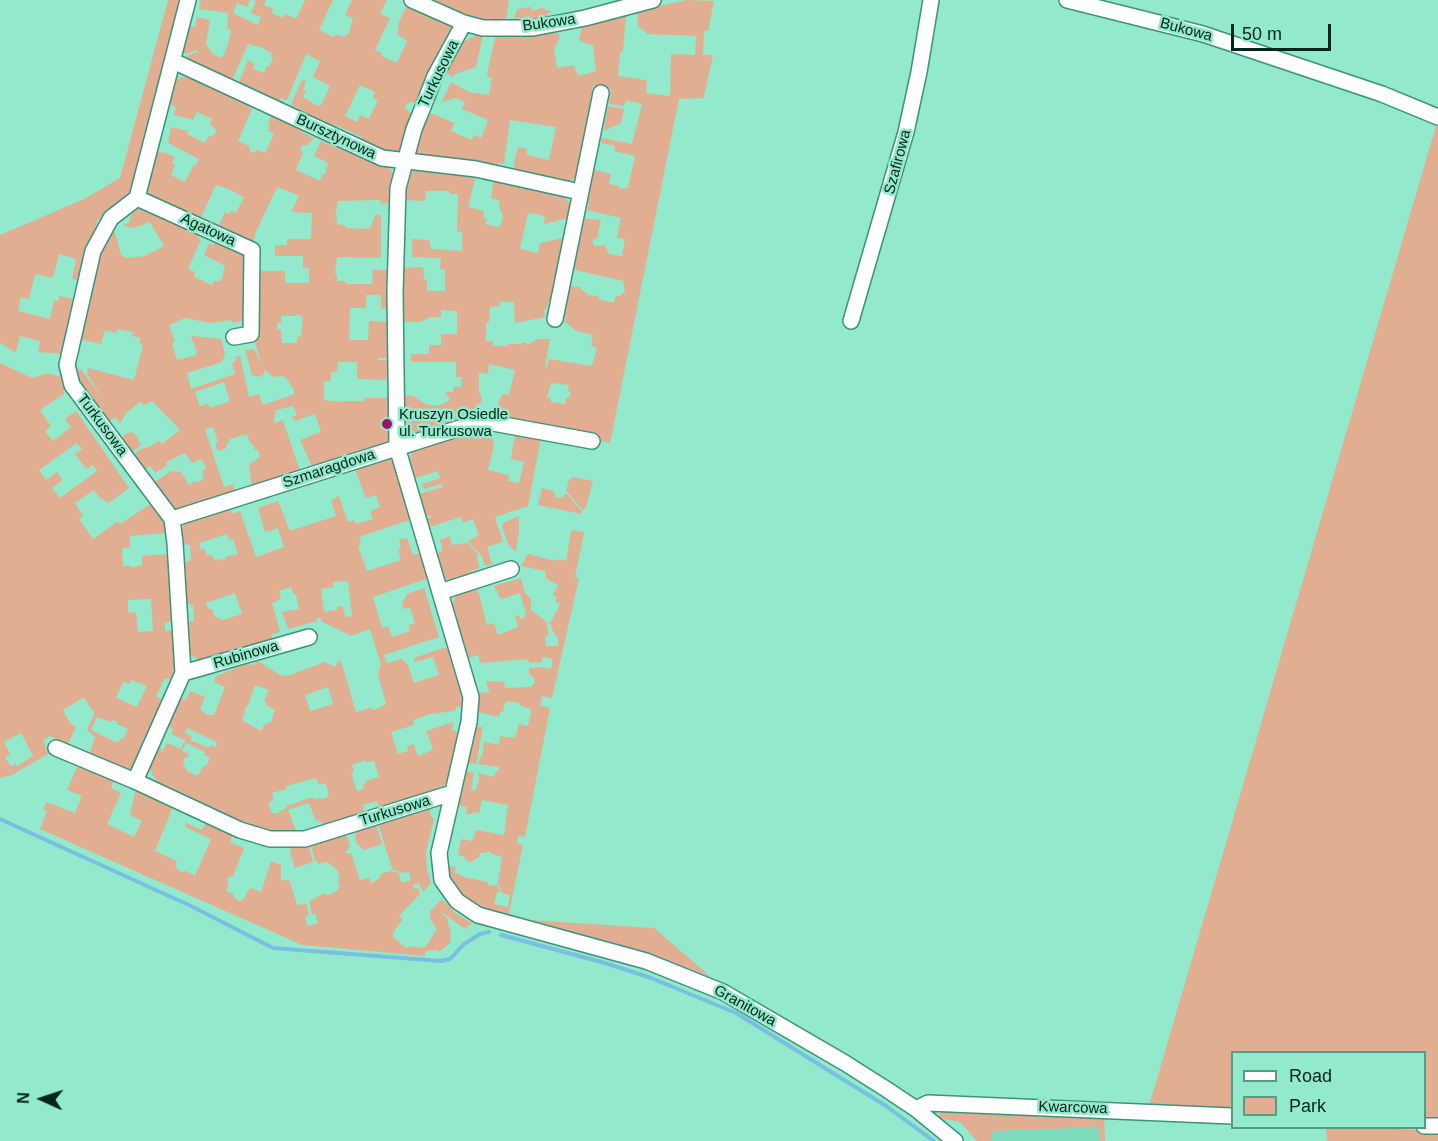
<!DOCTYPE html>
<html>
<head>
<meta charset="utf-8">
<style>
	body { margin:0 }
	#map { position:relative; width:1438px; height:1141px; overflow:hidden; background:#92e9cb; font-family:Arial,sans-serif }
	canvas { display:block }
	.legend { position:absolute; left:1231px; top:1051px; width:195px; height:78px; box-sizing:border-box; background:#92e9cb; border:2px solid #589b85; margin:0; padding:8px 10px; list-style:none; font-size:18px; color:#00251b }
	.legend li { display:flex; align-items:center; gap:12px; height:30px }
	.legend b { width:30px; border:2px solid #589b85 }
	.north { position:absolute; left:12px; top:1069px; width:60px; height:60px; -webkit-text-stroke:4px #92e9cb; paint-order:stroke; rotate:273deg; font-size:16px; font-weight:700; line-height:24px; text-align:center; color:#00251b }
	.north::after { content:''; display:block; margin:auto; width:21px; height:27px; background:#00251b; clip-path:polygon(50% 0,100% 100%,50% 72%,0 100%) }
	.scale { position:absolute; left:1231px; top:24px; width:100px; height:27px; box-sizing:border-box; border:3px solid #00251b; border-top:0; padding-left:8px; font-size:18px; line-height:21px; white-space:nowrap; color:#00251b; -webkit-text-stroke:4px #92e9cb; paint-order:stroke }
</style>
</head>
<body>
<div id="map">
<canvas width="1438" height="1141"></canvas>
<ul class="legend">
<li><b style="height:8px;background:#fff"></b>Road</li>
<li><b style="height:16px;background:#e2ae91"></b>Park</li>
</ul>
<div class="north">N</div>
<div class="scale">50 m</div>
</div>
<script>
const ctx = document.querySelector('canvas').getContext('2d');
ctx.lineJoin = 'round';
function fill(path, color) { ctx.fillStyle = color; ctx.fill(path, 'evenodd'); }
const shape = rows => new Path2D(rows.map(r => 'M' + r).join(''));
function strokePath(path, color, width, dash) { ctx.strokeStyle = color; ctx.lineWidth = width; ctx.lineCap = dash ? 'butt' : 'round'; ctx.setLineDash(dash || []); ctx.stroke(path); }
function label(font, color, halo, rows, align = 'center') {
  ctx.font = font + ' Arial,sans-serif'; ctx.lineWidth = 5; ctx.setLineDash([]); ctx.textBaseline = 'middle'; ctx.strokeStyle = halo; ctx.fillStyle = color; for (const [text, x, y, turn = 0] of rows) {
    ctx.save(); ctx.translate(x, y); ctx.rotate((+turn || 0) * Math.PI / 180); ctx.textAlign = isNaN(turn) ? turn : align; if (halo) ctx.strokeText(text, 0, 0); ctx.fillText(text, 0, 0); ctx.restore();
  }
}
const built = shape([
	[1100,1127,1100,1141,991,1141,991,1131]
]);
const green = shape([
	[168,0,182,0,132,191,98,220,90,242,80,280,72,279,76,259,59,254,53,278,35,274,29,299,21,297,18,311,50,319,54,300,58,301,60,296,76,300,63,354,38,352,40,341,20,336,16,352,13,351,0,343,0,235,84,199,120,178],
	[201,0,250,0,247,7,237,3,233,13,258,25,261,17,251,13,256,2,253,0,266,0,264,5,273,9,272,13,283,18,285,14,296,19,305,0,333,0,319,30,334,37,336,34,344,37,349,33,353,18,345,15,352,0,387,0,380,14,390,18,375,50,382,53,381,56,397,63,407,41,397,34,399,22,408,3,449,22,451,30,418,102,407,103,405,108,413,115,401,149,393,154,360,143,362,137,333,124,331,130,298,113,300,109,291,105,302,80,306,81,303,89,306,91,303,97,317,106,321,105,330,86,313,77,320,61,306,54,287,100,280,98,280,100,284,102,281,107,238,85,248,60,255,64,253,69,264,73,267,66,269,67,273,58,271,56,272,53,260,47,248,44,231,83,191,63,186,56,198,52,197,50,185,54,182,46,187,26,195,27,197,17,210,20,206,44,213,54,222,58,228,44,231,30,227,28,228,13,199,9],
	[360,85,375,92,373,98,378,100,369,119,360,115,357,122,345,116],
	[424,0,509,0,506,20,476,22],
	[686,0,714,1,708,31,704,31,703,55,713,55,704,96,705,98,679,99,610,443,498,416,497,407,502,394,509,395,515,370,489,364,488,374,479,372,479,393,482,397,481,404,477,404,473,415,417,433,407,429,402,419,401,396,413,396,427,405,441,405,450,400,445,392,453,392,453,387,461,387,462,377,456,377,456,362,411,362,411,354,429,354,429,345,441,345,441,334,457,334,457,311,441,310,441,317,431,317,420,322,402,322,403,268,423,267,424,279,427,280,427,291,445,291,445,269,440,269,441,258,412,257,412,239,429,240,431,249,462,251,462,232,457,232,458,194,450,194,449,191,426,191,425,201,404,200,409,175,416,169,474,174,475,179,468,207,484,211,483,218,487,219,485,224,500,227,503,216,499,207,500,201,491,198,494,178,521,183,521,189,523,189,524,184,562,196,567,200,569,203,570,215,564,219,544,224,545,216,528,213,520,249,538,253,540,243,562,238,566,241,553,302,548,302,546,310,544,310,545,317,515,323,514,302,500,302,500,306,490,307,489,322,486,323,486,341,493,341,493,346,508,346,508,344,520,344,525,342,527,345,537,339,550,339,545,367,547,367,549,359,592,366,597,348,591,346,593,335,576,331,567,323,565,323,566,318,561,316,569,286,579,287,588,295,599,296,598,299,609,302,614,302,616,296,620,296,625,291,623,281,575,270,576,268,571,267,581,218,601,220,597,238,593,240,593,243,595,246,605,245,609,254,622,256,625,239,617,238,621,218,587,210,589,203,584,201,590,169,611,174,609,184,619,186,620,189,628,188,635,156,614,151,615,146,601,143,602,138,632,144,642,104,626,100,624,106,609,104,611,89,593,86,592,92,596,94,577,176,569,182,564,182,515,171,515,167,513,167,518,147,527,149,527,155,549,160,556,127,510,120,504,164,498,163,496,168,419,156,415,149,426,114,433,114,454,123,451,131,472,140,474,135,481,138,488,120,462,109,465,102,456,98,442,102,451,82,469,92,489,95,492,78,487,76,487,74,495,38,498,34,553,30,553,33,559,34,560,37,554,49,557,68,574,65,578,76,596,71,593,47,595,45,584,43,579,40,582,26,624,14,626,15,623,51,620,53,618,76,645,80,647,81,646,93,670,96,671,54,695,55,696,36,646,34,646,31,642,30,638,26,637,11],
	[551,383,569,385,568,391,571,392,569,398,566,398,565,404,551,402,551,399,547,397],
	[531,7,532,11,542,8,552,12,548,13,547,18,529,23,529,16,514,19,517,9],
	[477,35,483,35,476,67,455,74,453,77,445,72,462,42],
	[182,77,192,78,251,103,249,108,252,109,238,141,249,146,250,151,253,153,258,150,265,153,274,134,268,131,270,125,268,124,272,114,306,128,303,133,314,138,308,145,302,145,300,150,303,152,296,170,320,181,323,174,325,174,328,163,314,156,321,141,329,145,331,142,381,163,389,168,394,175,391,202,381,204,380,200,338,201,335,217,337,218,337,224,344,225,347,228,370,229,375,215,381,215,381,258,337,257,335,274,337,275,337,281,344,281,347,284,372,284,373,270,388,270,389,308,381,309,381,295,366,295,366,308,350,308,349,338,350,340,368,340,369,321,390,322,389,358,378,358,378,360,389,360,389,380,357,379,357,362,338,362,337,372,331,372,331,381,324,381,324,400,342,402,342,401,364,401,364,398,389,398,392,438,389,443,312,467,300,440,321,432,315,414,294,421,292,417,297,415,293,406,276,410,274,419,275,423,283,420,300,471,252,486,249,465,260,457,258,450,255,450,253,444,250,443,247,434,230,439,225,449,218,451,215,444,218,442,213,427,205,429,224,487,233,484,235,492,179,510,173,508,152,484,171,471,181,472,189,485,195,481,198,482,204,479,202,471,207,468,201,459,192,463,185,453,170,460,166,463,167,465,155,473,150,466,143,470,132,456,139,450,149,447,159,441,162,444,180,430,152,401,144,405,141,401,126,413,120,424,115,417,108,423,78,383,74,370,81,369,105,402,87,374,88,368,134,380,143,345,139,344,141,338,132,336,133,332,118,329,116,333,105,330,101,344,79,339,98,254,111,227,115,233,121,255,126,258,145,256,164,246,150,222,134,228,123,226,130,222,130,217,137,207,147,207,200,233,198,238,201,240,188,269,195,272,194,277,212,285,214,281,220,281,222,278,225,266,204,255,209,243,213,245,217,241,246,256,244,320,232,323,232,320,210,323,185,318,169,325,175,342,172,344,177,360,196,355,197,352,191,337,193,336,221,339,225,354,222,362,187,373,191,389,235,374,232,363,236,361,235,357,240,356,249,397,259,394,263,405,289,396,294,394,294,390,286,378,283,376,273,377,264,369,264,374,259,377,252,375,245,350,254,349,262,365,256,346,257,286,261,286,261,271,285,271,285,283,309,283,309,268,303,268,303,256,275,256,275,245,287,245,287,239,311,239,312,213,291,212,299,196,277,187,255,234,254,242,219,225,225,212,229,214,231,211,236,213,244,197,228,189,216,185,201,217,199,216,197,221,152,198,149,192,148,184,156,152,166,153,175,157,172,163,175,165,171,175,185,182,194,164,196,165,199,159,168,143,171,127,188,131,187,134,205,143,208,137,214,135,216,132,215,128,210,125,212,119,197,112,193,120,174,115,176,107,168,104,174,81],
	[297,314,303,317,301,336,297,337,297,343,282,343,281,330,277,329,277,323,281,323,281,316,296,316],
	[224,382,230,401,210,408,208,404,200,406,195,392],
	[608,106,624,109,621,123,606,130,604,129],
	[1438,119,1438,1121,1425,1120,1424,1052,1232,1052,1232,1110,1149,1106],
	[0,363,32,378,48,373,62,377,64,381,64,394,40,410,51,426,45,431,53,441,71,427,65,419,76,411,129,488,109,503,100,498,94,490,75,503,83,516,79,519,93,539,118,521,120,524,152,503,167,530,164,533,130,536,130,547,122,548,123,566,131,566,132,568,142,565,142,556,169,554,174,621,165,623,165,631,174,631,176,670,173,678,164,679,156,697,163,700,132,771,129,773,89,755,95,737,87,730,95,711,92,710,84,697,63,710,70,723,76,727,68,744,50,736,43,740,48,754,12,775,0,778],
	[77,443,82,449,75,454,86,469,93,465,97,471,60,498,52,488,63,480,57,472,46,480,39,470],
	[151,599,153,631,138,632,136,612,128,613,128,600],
	[131,680,147,686,137,707,116,698,123,682,129,684],
	[97,717,111,722,113,720,118,722,117,724,128,729,123,739,121,738,118,743,91,730],
	[21,733,33,756,17,766,15,764,11,767,5,757,10,754,4,742],
	[491,428,494,446,488,470,509,475,508,481,519,483,524,462,511,459,515,433,541,438,528,506,495,517,503,542,487,547,492,564,485,566,482,556,468,541,479,535,473,519,463,523,461,517,426,528,423,520,432,517,431,515,423,517,416,495,443,487,441,484,424,489,422,484,440,478,438,471,412,479,409,467,412,451,464,430],
	[131,432,136,435,141,445,130,453,121,439,125,434],
	[387,458,394,462,410,520,359,537,361,544,358,546,367,571,401,560,398,549,401,548,399,540,407,538,413,555,422,552,429,578,373,597,382,628,388,626,392,637,410,631,409,625,415,623,410,608,404,609,402,604,407,594,424,588,439,637,384,655,387,663,402,659,408,665,414,683,439,675,433,657,415,662,414,658,443,648,454,649,467,707,456,707,455,711,430,714,413,720,414,725,391,732,398,754,408,751,407,746,414,744,417,754,420,756,433,749,426,731,453,722,452,730,461,734,448,783,424,795,380,810,377,801,363,805,364,813,324,827,319,820,316,821,309,803,288,810,297,833,277,834,251,827,163,789,152,774,150,767,152,755,156,746,161,748,162,753,167,743,181,749,185,740,171,734,173,729,166,725,179,697,186,700,190,691,205,697,200,709,207,715,214,715,225,687,214,682,216,676,247,664,253,665,258,661,280,675,287,676,325,662,335,667,339,660,342,664,356,712,370,708,375,710,386,704,378,674,381,665,370,629,351,636,321,621,321,618,317,617,317,621,288,629,282,612,299,609,296,594,294,595,291,587,279,591,281,599,272,603,280,632,271,635,274,640,203,661,192,656,189,651,186,622,194,621,193,605,185,603,182,564,191,560,190,545,180,544,180,529,186,522,229,506,232,514,240,511,256,557,284,547,278,528,265,532,258,508,278,501,290,531,336,516,331,500,339,496,348,522,354,520,356,524,373,519,370,511,380,507,376,495,366,498,354,467],
	[227,534,229,540,233,539,238,554,226,557,224,561,220,559,215,560,211,555,207,556,205,549,201,550,199,543],
	[348,581,352,616,345,617,343,606,337,607,337,610,324,612,321,589,333,587,333,582],
	[235,593,242,614,223,620,214,616,212,609,208,609,206,603],
	[255,685,269,690,264,701,267,703,266,705,275,710,271,722,264,725,261,731,242,720,245,712,244,711,246,706,248,706],
	[328,687,333,704,310,711,305,695],
	[187,728,217,742,216,747,211,745,209,748,190,740,192,737,185,733],
	[186,743,205,752,204,755,210,758,206,767,203,766,198,776,187,771,183,763,185,757,187,758,189,754,182,751],
	[365,760,366,763,374,761,379,777,366,781,366,783,363,784,364,789,357,791,351,773,354,772,352,765],
	[316,778,319,785,325,783,329,794,326,798,314,799,313,797,286,806,287,808,279,811,279,813,272,813,268,803,274,800,272,793,286,789,286,786],
	[573,477,593,481,586,507,583,510,566,491,569,480],
	[542,488,554,491,556,498,563,497,566,493,582,511,581,514,538,505],
	[519,516,519,532,516,551,509,546,502,527,503,523],
	[574,530,584,532,575,577,579,578,552,698,542,696,540,705,550,708,525,837,518,836,517,843,523,845,508,918,484,910,466,898,454,886,448,874,447,866,456,867,454,872,464,877,488,882,488,885,495,886,496,883,500,892,497,892,494,904,508,907,510,895,502,893,498,884,502,857,492,854,489,851,485,853,480,853,479,857,471,862,465,860,466,858,463,856,458,856,461,839,472,841,476,830,504,835,508,805,482,800,479,813,474,812,471,814,466,814,467,807,457,805,465,771,474,773,471,790,475,791,479,780,478,773,494,777,496,771,498,771,499,767,478,764,483,752,484,742,499,745,500,736,515,738,519,724,528,726,531,712,530,709,521,706,519,703,507,701,504,705,503,712,500,712,499,717,478,712,478,692,490,693,486,681,504,682,505,688,531,687,535,683,534,678,529,674,529,668,540,667,551,669,553,659,543,657,541,662,530,663,527,659,480,663,478,655,469,658,452,604,457,595,475,586,479,594,487,625,494,623,498,635,518,627,515,616,519,615,520,619,523,619,526,614,520,593,501,599,494,586,521,578,525,593,531,599,531,610,548,623,547,628,549,634,545,638,546,646,558,646,558,637,554,634,549,620,552,621,560,604,555,602,557,597,553,595,558,585,546,578,545,571,521,566,528,554,556,561,557,559,566,561,571,531],
	[450,536,452,545,468,543,478,554,477,559,480,568,471,571,473,576,451,582,442,576,435,554,443,551,440,540],
	[475,727,483,727,476,764,467,762],
	[78,765,114,780,111,788,121,793,107,824,134,837,142,821,130,815,135,792,140,791,173,807,155,851,177,861,175,867,181,872,186,871,195,876,211,839,185,827,186,823,202,830,207,821,234,833,230,842,244,848,233,876,228,877,227,881,229,885,226,891,233,894,234,898,240,901,244,899,248,890,251,888,261,892,271,861,281,865,281,881,289,879,297,905,306,904,309,914,305,917,308,926,318,923,315,914,312,914,309,901,325,893,326,896,337,891,340,886,338,882,340,877,337,870,327,862,318,864,315,860,310,843,345,834,347,837,350,846,345,853,351,853,360,880,369,878,371,883,379,879,381,874,391,871,401,874,399,875,402,883,411,880,409,872,403,873,392,869,378,823,429,807,431,809,429,814,434,819,426,852,427,870,431,883,423,892,419,883,413,885,414,889,418,888,420,894,399,916,403,919,394,931,393,937,406,948,413,946,421,948,426,946,437,929,430,919,430,911,442,899,455,913,472,923,465,929,439,910,447,918,451,933,450,943,439,952,437,950,425,951,425,956,302,945,40,829,47,811,43,809,46,802,75,813,82,796,67,790],
	[376,824,382,844,364,850,356,843,355,831],
	[308,844,313,862,295,868,290,851,292,846],
	[512,919,654,928,710,976,648,954],
	[941,1108,1104,1114,1105,1141,1100,1141,1099,1127,992,1131,991,1141,977,1141,960,1122,939,1118],
	[1326,1128,1377,1128,1438,1131,1438,1141,1327,1141]
]);
const stream = shape([
	[0,819,191,906,273,948,441,961,450,959,464,944,480,934,489,932],
	[501,935,605,963,651,978,736,1013,886,1106,934,1141]
]);
const minor = shape([
	[188,0,137,198,111,218,93,251,67,365,72,385,172,519,175,543,183,673,135,781,240,830,270,839,305,839,452,793],
	[412,0,464,23,483,28,533,28,585,18,653,0],
	[1067,0,1203,34,1382,94,1438,117],
	[464,23,435,76,421,112,414,129,398,188,395,292,397,447,471,697,469,722,439,853,442,880,457,901,478,915,646,961,723,992,845,1063,886,1089,916,1109,955,1141],
	[173,61,382,158,476,169,580,192],
	[137,198,252,250,251,334,234,337],
	[555,319,601,93],
	[851,321,906,132,919,72,931,0],
	[172,519,482,421,592,441],
	[440,592,511,569],
	[183,673,309,637],
	[56,748,135,781],
	[916,1109,928,1103,1232,1116],
	[1424,1126,1438,1126]
]);
const markers = [
	[387,424,6,"#9a1366"]
];
const streetNames = [
	["Bukowa",549,23,-8],
	["Bukowa",1186,30,15],
	["Turkusowa",439,74,-64],
	["Bursztynowa",336,137,25],
	["Szafirowa",898,162,-75],
	["Agatowa",208,230,25],
	["Turkusowa",102,425,53],
	["Szmaragdowa",329,469,-18],
	["Rubinowa",246,655,-16],
	["Turkusowa",395,811,-17],
	["Granitowa",745,1006,29],
	["Kwarcowa",1073,1108,2]
];
const poiNames = [
	["Kruszyn Osiedle",399,415],
	["ul. Turkusowa",399,432]
];
fill(built, '#7cdbbc');
fill(green, '#e2ae91');
strokePath(stream, '#79bfe1', 4);
strokePath(minor, '#3a9479', 18);
strokePath(minor, '#fff', 15);
for (const [x, y, r, color] of markers) { const dot = new Path2D(); dot.arc(x, y, r, 0, 2 * Math.PI); ctx.fillStyle = color; ctx.fill(dot); strokePath(dot, '#92e9cb', 2); }
label('15px', '#00251b', '#92e9cb', streetNames);
label('15px', '#00251b', '#92e9cb', poiNames, 'left');
</script>
</body>
</html>
